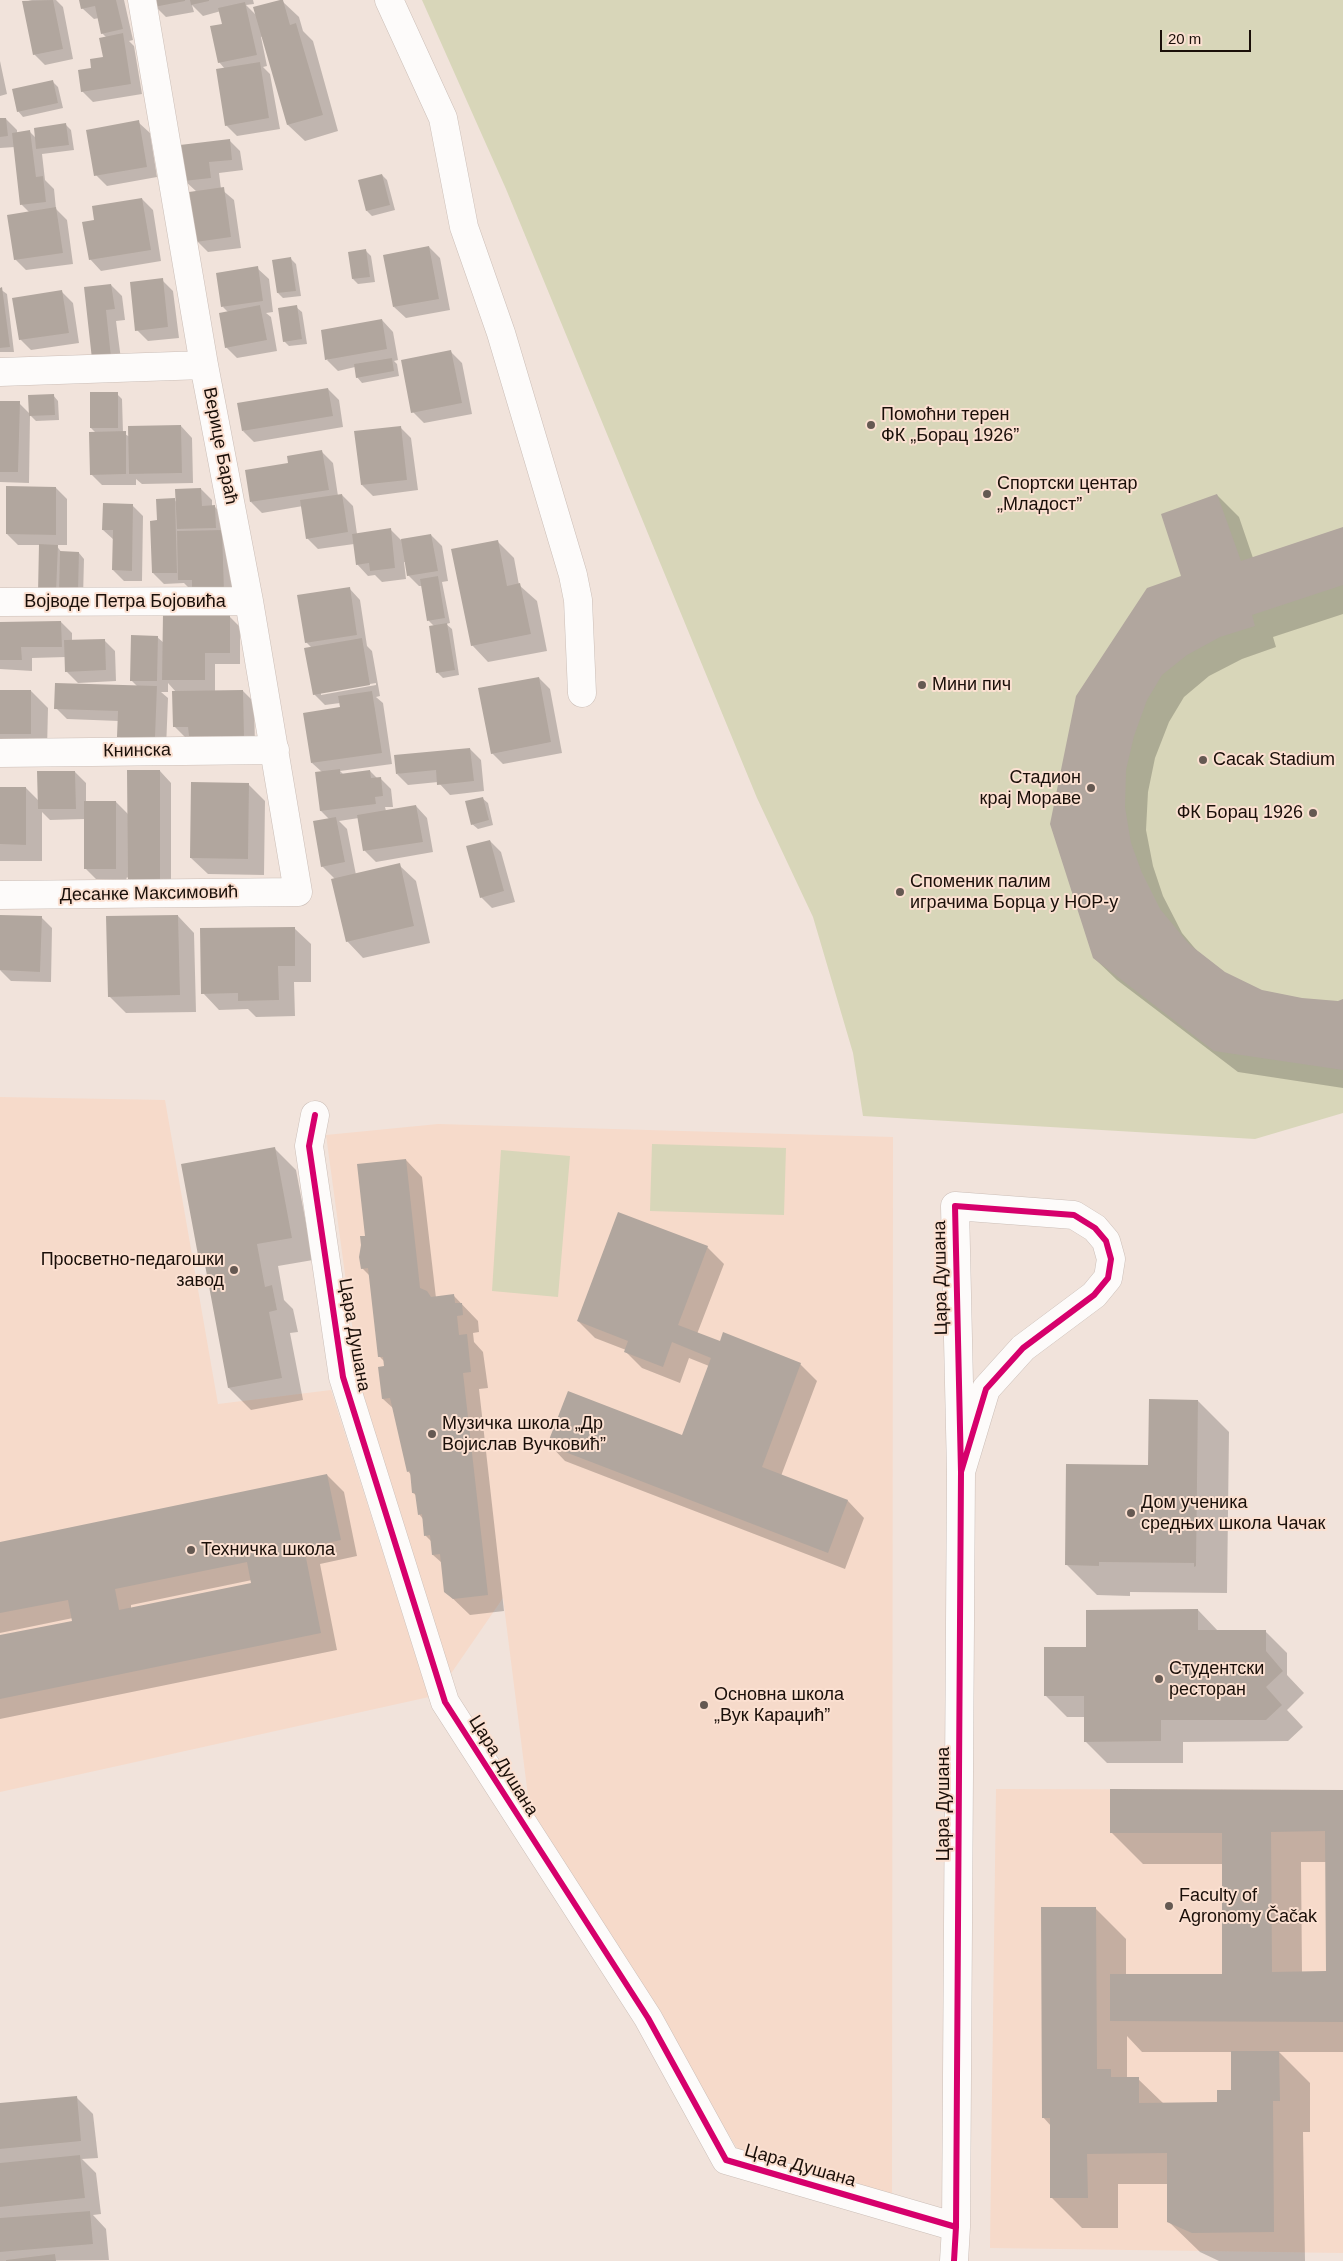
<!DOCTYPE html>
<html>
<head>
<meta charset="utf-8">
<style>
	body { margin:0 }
	#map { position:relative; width:1343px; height:2261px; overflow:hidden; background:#f1e3db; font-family:Helvetica,sans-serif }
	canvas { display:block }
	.scale { position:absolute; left:1160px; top:30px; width:91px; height:22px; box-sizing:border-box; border:2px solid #1a0f09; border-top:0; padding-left:6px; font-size:15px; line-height:18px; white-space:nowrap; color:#1a0f09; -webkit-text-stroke:4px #fbe0d1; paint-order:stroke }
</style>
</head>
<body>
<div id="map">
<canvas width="1343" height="2261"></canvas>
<div class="scale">20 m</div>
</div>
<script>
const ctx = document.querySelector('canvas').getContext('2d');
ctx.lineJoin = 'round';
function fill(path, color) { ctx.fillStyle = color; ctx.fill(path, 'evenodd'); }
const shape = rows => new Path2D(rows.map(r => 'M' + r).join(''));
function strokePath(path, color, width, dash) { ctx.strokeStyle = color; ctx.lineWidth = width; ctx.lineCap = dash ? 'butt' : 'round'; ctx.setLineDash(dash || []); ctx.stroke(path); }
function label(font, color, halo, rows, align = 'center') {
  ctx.font = font + ' Helvetica,sans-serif'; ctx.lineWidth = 4; ctx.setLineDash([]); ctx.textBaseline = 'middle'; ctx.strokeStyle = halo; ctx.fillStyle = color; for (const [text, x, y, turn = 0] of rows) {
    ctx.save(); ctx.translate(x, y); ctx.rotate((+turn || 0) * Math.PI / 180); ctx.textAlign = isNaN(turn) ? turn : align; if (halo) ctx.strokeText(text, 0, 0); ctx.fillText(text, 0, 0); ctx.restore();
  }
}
const built = shape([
	[0,1097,165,1100,218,1404,331,1390,429,1697,0,1792],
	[438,1124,893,1137,892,2195,740,2153,530,1812,503,1598,450,1675,360,1384,326,1135],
	[996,1789,1343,1790,1343,2253,990,2248]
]);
const green = shape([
	[422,0,1343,0,1343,1113,1255,1139,863,1116,853,1053,813,917,757,798,506,189],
	[652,1144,786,1148,784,1215,650,1211],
	[501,1150,570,1156,558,1297,492,1291]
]);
const shadow = shape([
	[32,0,56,0,63,7,73,59,45,65,34,54,24,2],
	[81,0,124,0,133,40,129,41,134,46,142,94,93,102,82,91,93,69,104,58,107,38,102,33,99,18,94,19,82,8],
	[154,0,253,0,254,4,246,5,257,16,282,1,299,17,303,31,313,41,338,131,305,141,288,125,263,36,261,37,267,66,263,67,270,74,280,129,237,136,226,125,225,69,219,62,223,25,221,11,203,16,192,5,194,12,166,17,155,6],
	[0,61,7,94,0,96],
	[52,81,58,87,63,108,23,117,18,111],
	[0,119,6,119,17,130,17,133,30,132,36,138,66,125,71,130,74,150,42,154,45,180,54,189,56,209,67,220,73,264,26,270,15,259,30,213,22,205,15,147,0,148],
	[138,122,150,133,157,177,107,186,96,175],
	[229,140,240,151,243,170,219,173,221,189,234,200,241,248,208,252,197,241,197,192,185,181],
	[382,175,387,180,395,210,372,216,367,211],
	[142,199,153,210,161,261,101,271,90,259],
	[429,247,440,258,450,310,406,318,394,307],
	[366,251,371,256,375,282,358,284,353,279],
	[291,259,296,264,301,296,283,298,278,293],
	[257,268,269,279,273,312,266,313,271,317,277,351,237,358,226,347,228,312,223,307],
	[162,280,173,291,179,338,148,341,137,330],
	[111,285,122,296,125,320,116,321,122,367,94,358],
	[0,289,7,294,14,352,0,352],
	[62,292,73,303,79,343,31,350,20,339],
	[296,307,302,312,307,344,289,346,284,341],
	[382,320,393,332,398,360,394,361,397,364,399,376,362,383,357,377,355,367,338,371,327,360],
	[451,352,462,363,472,414,424,423,413,412],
	[328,389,339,400,343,427,254,442,243,431],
	[117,394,122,399,123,433,130,437,181,426,192,438,193,483,142,484,136,479,136,485,102,485,91,474,96,433,91,428],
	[53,395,58,401,59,420,36,421,30,415,29,483,0,482,0,402,19,403,30,414],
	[400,427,411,438,418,490,373,496,362,485],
	[322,452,333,463,338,496,342,495,353,506,357,534,390,529,401,540,431,535,442,546,448,581,442,582,450,623,446,624,452,629,459,675,443,678,437,672,434,626,429,621,422,586,419,586,408,575,406,562,404,562,406,579,382,582,375,575,368,576,357,564,354,544,318,549,307,538,303,506,262,513,251,502,290,464],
	[56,488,67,499,67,545,56,545,62,553,79,553,84,559,83,598,45,597,41,545,18,545,7,534],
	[201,489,212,500,212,507,215,507,226,518,234,601,191,590,184,583,164,584,153,573,158,522,174,499,177,503],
	[1217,495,1239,517,1253,558,1343,528,1343,614,1273,637,1276,647,1242,659,1209,676,1184,697,1169,722,1155,758,1148,792,1146,830,1153,866,1163,896,1182,933,1198,952,1225,973,1262,991,1302,1000,1338,1002,1343,1000,1343,1088,1238,1072,1117,980,1094,958,1052,824,1183,577],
	[132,505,143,516,142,581,124,581,113,570,114,540,103,530],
	[497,541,514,558,519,585,537,601,547,651,488,662,472,645],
	[349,588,360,600,367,646,372,651,380,696,376,697,383,703,392,764,340,771,344,775,370,771,377,778,380,778,391,789,393,807,385,807,386,811,416,806,427,818,433,852,376,862,365,851,359,818,339,821,347,829,356,875,399,865,416,881,430,943,363,958,347,941,335,879,322,866,329,819,321,811,316,773,322,772,312,763,341,708,340,703,325,705,314,694,312,648,306,642],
	[376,683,376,685,321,695,321,692],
	[229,616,240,627,240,664,215,664,215,692,243,691,254,702,255,746,185,737,174,726,176,692,168,683,168,692,161,692,168,698,166,749,130,747,119,736,119,721,67,719,56,708,138,687,131,680,157,637,164,643],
	[61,622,72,633,72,641,104,640,115,651,116,681,78,683,67,672,66,657,32,658,32,671,0,669,0,623],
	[539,678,550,689,562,753,503,764,492,753],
	[0,691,31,691,48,708,47,750,0,750],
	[470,749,481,760,484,791,450,795,438,782,408,785,397,774],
	[160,771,171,783,171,890,140,890,127,877,126,880,96,879,85,868,85,819,50,820,42,812,42,861,0,861,0,788,26,788,39,801,75,772,86,783,86,802,116,802,129,815],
	[248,784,265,801,264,875,208,874,191,858],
	[482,798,488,803,493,825,478,829,472,824],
	[490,841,501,852,515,902,492,908,481,897],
	[0,916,41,917,52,928,51,982,11,981,0,970],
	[178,916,194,933,196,1012,126,1013,109,996],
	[294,928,311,944,311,982,294,982,295,1016,256,1017,248,1009,219,1010,203,993],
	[274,1148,296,1170,313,1260,278,1266,284,1300,293,1309,298,1332,290,1333,303,1400,251,1410,229,1388,205,1261,199,1255],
	[406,1160,422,1177,436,1298,454,1296,478,1321,479,1332,473,1333,474,1342,483,1352,488,1388,479,1389,504,1611,470,1615,445,1591,442,1563,433,1555,432,1542,425,1535,423,1519,419,1514,417,1496,413,1493,411,1475,408,1471,394,1409,383,1399,385,1362,380,1357,370,1276,362,1268,366,1237],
	[707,1247,724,1264,697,1334,720,1343,800,1364,817,1381,781,1476,848,1501,864,1518,845,1569,565,1461,549,1444,683,1436,709,1366,689,1358,680,1383,642,1368,626,1352,626,1350,595,1338,578,1321],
	[1198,1401,1229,1432,1227,1593,1130,1592,1130,1596,1097,1595,1066,1564,1150,1466],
	[327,1475,344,1492,357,1556,320,1564,337,1650,0,1719,0,1636,73,1622,73,1618,0,1633,0,1543],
	[252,1580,253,1584,131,1609,131,1605],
	[1198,1610,1218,1631,1265,1631,1287,1653,1287,1675,1304,1693,1287,1710,1303,1727,1288,1741,1183,1742,1183,1763,1107,1763,1085,1741,1085,1717,1067,1717,1045,1695,1087,1649],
	[1343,1791,1343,2052,1279,2052,1310,2083,1310,2132,1303,2132,1305,2261,1219,2261,1200,2252,1168,2221,1168,2184,1118,2184,1118,2228,1082,2228,1051,2197,1051,2126,1043,2117,1095,1908,1126,1939,1126,1975,1223,1975,1224,1864,1143,1864,1112,1833],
	[1301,1862,1326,1862,1328,1972,1302,1973],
	[1127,2036,1142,2052,1232,2052,1233,2091,1218,2103,1164,2104,1138,2079,1127,2078],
	[77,2098,93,2114,98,2158,82,2159,96,2173,101,2214,93,2215,106,2229,109,2260,0,2261,0,2105]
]);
const building = shape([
	[53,0,63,49,33,55,22,1],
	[79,0,116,0,123,29,101,34,95,6,81,9],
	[153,0,185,0,185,1,154,7],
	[190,0,209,0,209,1,191,5],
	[280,0,283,0,290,25,296,23,323,115,287,125,253,7],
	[245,2,257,55,218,63,210,26,222,24,218,8],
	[123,33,131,84,81,92,78,70,91,68,90,59,103,57,99,38],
	[260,62,269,118,225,126,216,69],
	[53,80,58,103,17,112,12,89],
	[0,118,6,118,8,136,0,137],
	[139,120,147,167,94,176,86,130],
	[66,123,69,145,36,149,34,128],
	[30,130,36,177,43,176,46,202,20,205,12,133],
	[230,139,232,160,209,162,211,178,184,181,180,145],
	[382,174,390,205,366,211,358,180],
	[224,187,231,237,196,242,189,192],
	[142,198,151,250,89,260,82,222,94,220,92,206],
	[56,207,63,253,14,260,7,215],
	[429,246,439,299,393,307,383,255],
	[366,249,370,277,352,279,348,252],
	[291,257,296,291,277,293,272,260],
	[258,266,263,301,221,307,216,273],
	[163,278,168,327,135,331,130,282],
	[111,284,115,309,106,310,111,357,92,359,84,287],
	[2,287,10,347,0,348,0,288],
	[62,290,69,333,19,340,12,298],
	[260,305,267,340,225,348,219,313],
	[297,305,302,339,283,342,278,308],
	[382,319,387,349,325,360,321,330],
	[451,350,462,403,411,413,401,360],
	[392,358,394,371,356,378,354,364],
	[328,388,333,416,242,431,237,403],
	[90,392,118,392,118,428,90,428],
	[54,394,55,415,29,416,28,395],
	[0,401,20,401,18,472,0,472],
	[181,425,182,473,129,474,128,426],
	[401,426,407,480,361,485,354,431],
	[126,431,126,474,90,475,89,432],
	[322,450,329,490,250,502,245,470,288,463,287,456],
	[6,486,56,487,56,535,6,534],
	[201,488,202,506,215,505,216,528,177,529,175,489],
	[342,494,348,532,306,539,300,500],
	[1217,494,1241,561,1343,527,1343,585,1252,615,1255,626,1220,637,1187,655,1162,675,1147,700,1134,736,1126,770,1125,807,1131,843,1142,873,1160,909,1189,944,1225,972,1262,990,1302,998,1338,1001,1343,999,1343,1070,1214,1051,1093,958,1050,824,1076,696,1147,588,1181,576,1161,514],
	[175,498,177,573,152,573,150,521,157,520,156,499],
	[103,503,133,504,132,571,112,570,113,530,102,530],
	[391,528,395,568,370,571,369,563,356,565,352,534],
	[222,530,224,591,192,591,192,580,178,580,177,531],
	[431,534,438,571,407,576,401,539],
	[498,540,507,586,520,583,531,634,471,646,451,549],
	[39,544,58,545,56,593,38,593],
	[60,551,79,552,78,593,59,593],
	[438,576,445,618,427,621,420,579],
	[350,587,357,635,305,643,297,595],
	[163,614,230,615,230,653,205,653,205,680,162,680],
	[61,621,62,647,21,647,22,660,0,660,0,622],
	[447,623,455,670,436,673,429,626],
	[131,635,158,636,157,681,130,681],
	[362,638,370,685,313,695,304,648],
	[105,639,106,670,65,672,64,640],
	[539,677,551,742,491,754,478,688],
	[55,683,157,686,155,738,117,737,118,711,54,709],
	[0,690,31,690,31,734,0,734],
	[243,690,244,736,189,736,188,727,173,727,172,691],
	[372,691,382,753,311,763,303,713,340,707,338,696],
	[470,748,474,781,437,785,436,770,396,774,394,755],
	[340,769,340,774,370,770,371,778,381,777,383,796,375,797,376,804,320,811,315,772],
	[127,770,160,770,160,879,128,879],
	[37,771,75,771,76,809,38,809],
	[191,782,249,783,248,859,190,858],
	[0,787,26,787,26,845,0,844],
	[483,797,489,820,471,825,465,801],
	[84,801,116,801,116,869,84,869],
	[416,805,423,842,363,851,357,815],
	[336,817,345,862,321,867,313,821],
	[490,840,504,891,480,898,466,846],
	[400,863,414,926,346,942,331,879],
	[0,915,42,916,40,972,0,970],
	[178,915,180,995,108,997,106,916],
	[295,927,295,966,278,966,279,1000,238,1001,238,993,201,994,200,928],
	[275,1147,292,1238,257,1244,265,1287,272,1285,277,1310,269,1312,282,1378,228,1388,203,1254,198,1255,181,1164],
	[406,1159,420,1288,427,1291,431,1297,454,1294,455,1303,462,1303,463,1315,457,1316,459,1335,467,1334,471,1372,463,1373,488,1595,453,1599,444,1592,440,1554,432,1555,430,1535,424,1536,422,1514,418,1515,415,1493,412,1493,410,1471,407,1472,390,1398,382,1399,378,1367,384,1366,383,1357,378,1357,368,1268,361,1269,359,1257,361,1245,360,1236,365,1236,357,1164],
	[618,1212,708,1246,678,1325,720,1341,723,1332,801,1363,762,1467,848,1500,828,1553,547,1445,568,1391,682,1435,711,1358,672,1342,663,1367,624,1352,628,1341,577,1321],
	[1149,1399,1198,1400,1196,1566,1194,1567,1194,1563,1099,1562,1099,1566,1065,1565,1066,1464,1148,1465],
	[327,1474,341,1540,304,1548,321,1633,0,1699,0,1635,72,1621,68,1600,0,1613,0,1542],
	[247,1562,251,1583,119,1610,115,1589],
	[1198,1609,1198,1630,1266,1630,1266,1651,1283,1671,1266,1687,1282,1705,1266,1720,1161,1720,1161,1741,1084,1742,1084,1696,1044,1696,1044,1647,1086,1647,1086,1610],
	[1110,1789,1343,1790,1343,2022,1110,2021,1110,1974,1222,1974,1222,1833,1110,1833],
	[1325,1831,1326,1971,1272,1972,1271,1832],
	[1041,1907,1096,1907,1097,2069,1111,2069,1111,2077,1139,2077,1139,2103,1217,2102,1217,2090,1231,2090,1231,2051,1279,2051,1280,2101,1273,2101,1274,2232,1192,2233,1167,2222,1167,2153,1087,2154,1088,2198,1050,2198,1050,2118,1042,2118],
	[77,2096,81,2141,0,2149,0,2103],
	[80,2155,85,2198,0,2207,0,2163],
	[90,2211,93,2244,0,2252,0,2218],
	[55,2254,56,2261,6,2261,6,2260]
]);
const minor = shape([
	[389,0,443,118,464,227,501,333,573,575,578,600,582,693],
	[0,372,204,365],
	[0,602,249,601],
	[0,753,275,750],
	[0,895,298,892,249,601,204,365,142,0],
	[315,1115,309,1146,343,1377,445,1702,648,2018,726,2160,956,2227],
	[954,2261,956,2227,961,1472,955,1206,1074,1215,1095,1228,1106,1241,1111,1259,1108,1278,1094,1295,1023,1348,986,1389,961,1472]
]);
const cycleway = shape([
	[315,1115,309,1146,343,1377,445,1702,648,2018,726,2160,956,2227],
	[954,2261,956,2227,961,1472,955,1206,1074,1215,1095,1228,1106,1241,1111,1259,1108,1278,1094,1295,1023,1348,986,1389,961,1472]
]);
const markers = [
	[871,425,5,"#655952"],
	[987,494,5,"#655952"],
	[922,685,5,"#655952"],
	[1203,760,5,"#655952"],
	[1091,788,5,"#655952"],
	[1313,813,5,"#655952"],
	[900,892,5,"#655952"],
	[234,1270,5,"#655952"],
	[432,1434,5,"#655952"],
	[1131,1513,5,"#655952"],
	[191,1550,5,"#655952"],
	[1159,1679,5,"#655952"],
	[704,1705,5,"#655952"],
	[1169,1906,5,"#655952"]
];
const poiNames = [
	["Помоћни терен",881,415],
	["ФК „Борац 1926”",881,436],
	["Спортски центар",997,484],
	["„Младост”",997,505],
	["Мини пич",932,685],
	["Cacak Stadium",1213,760],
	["Стадион",1081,778,"right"],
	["крај Мораве",1081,799,"right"],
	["ФК Борац 1926",1303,813,"right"],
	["Споменик палим",910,882],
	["играчима Борца у НОР-у",910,903],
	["Просветно-педагошки",224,1260,"right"],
	["завод",224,1281,"right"],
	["Музичка школа „Др",442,1424],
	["Војислав Вучковић”",442,1445],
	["Дом ученика",1141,1503],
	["средњих школа Чачак",1141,1524],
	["Техничка школа",201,1550],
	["Студентски",1169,1669],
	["ресторан",1169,1690],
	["Основна школа",714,1695],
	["„Вук Караџић”",714,1716],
	["Faculty of",1179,1896],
	["Agronomy Čačak",1179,1917]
];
const streetNames = [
	["Верице Бараћ",220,446,79],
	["Војводе Петра Бојовића",125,602],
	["Книнска",137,751,-1],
	["Десанке Максимовић",149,894,-1],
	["Цара Душана",941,1278,-91],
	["Цара Душана",354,1335,80],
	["Цара Душана",503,1766,58],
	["Цара Душана",944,1804,-90],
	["Цара Душана",800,2166,16]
];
fill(built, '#f6daca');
fill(green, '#d8d6b9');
fill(shadow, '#0003');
fill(building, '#b1a69e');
strokePath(minor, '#cbbeb7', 29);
strokePath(minor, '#fdfbfa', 28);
strokePath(cycleway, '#d6006c', 6);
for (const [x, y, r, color] of markers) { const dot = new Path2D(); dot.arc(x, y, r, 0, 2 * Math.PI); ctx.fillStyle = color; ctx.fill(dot); strokePath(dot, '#fbe0d1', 2); }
label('18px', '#1a0f09', '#fbe0d1', poiNames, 'left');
label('18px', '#1a0f09', '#fbe0d1', streetNames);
</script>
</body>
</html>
